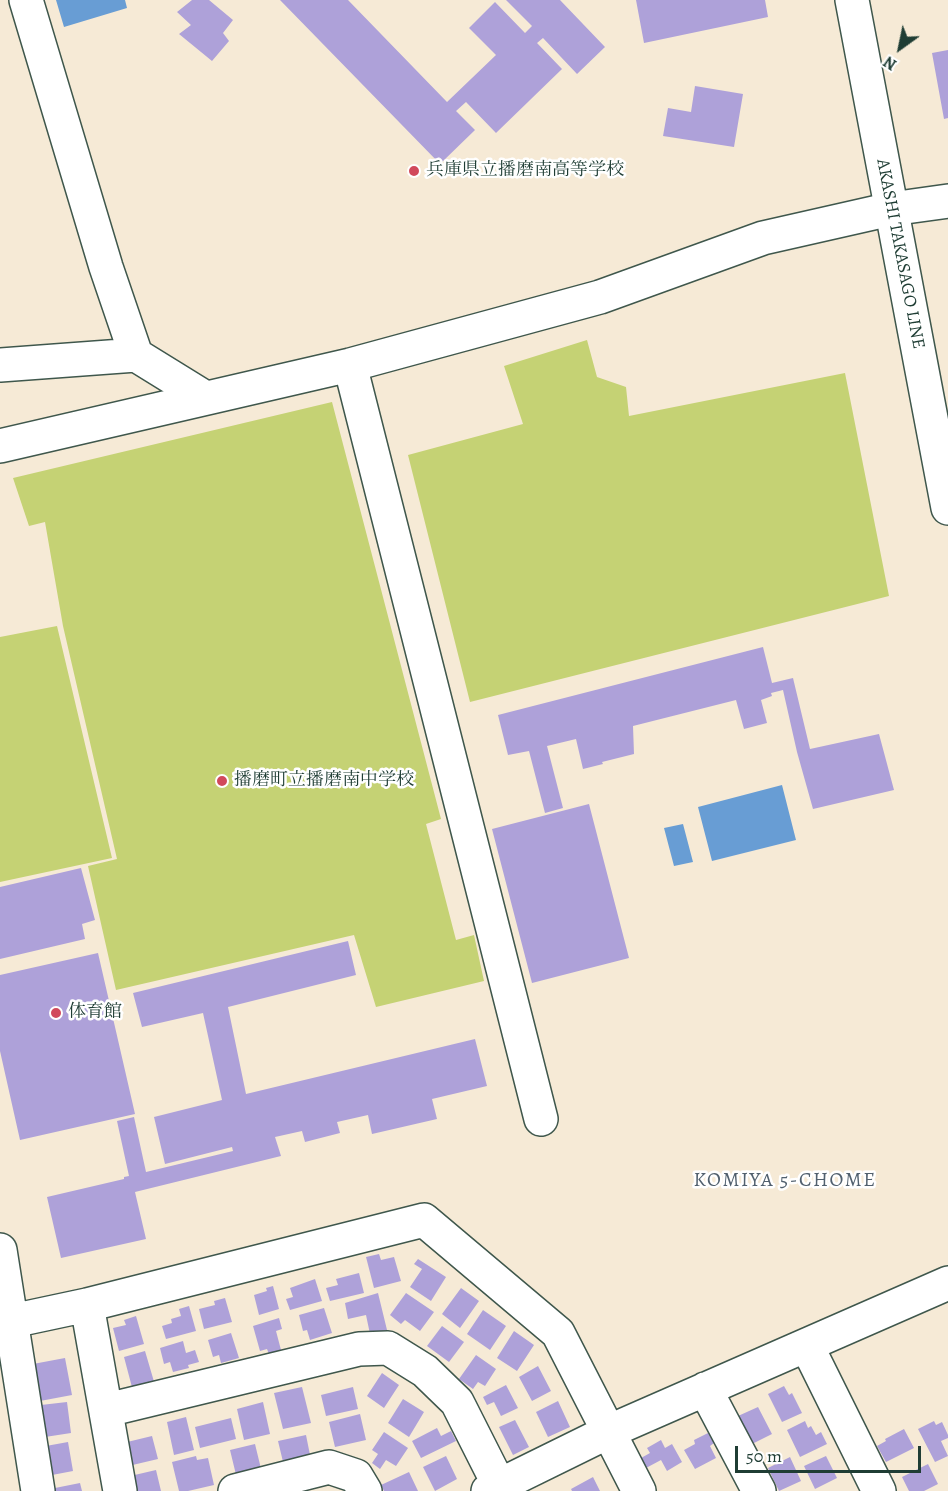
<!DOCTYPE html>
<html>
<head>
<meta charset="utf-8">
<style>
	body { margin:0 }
	#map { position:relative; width:948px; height:1491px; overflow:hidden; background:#f6ead6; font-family:Alegreya,serif }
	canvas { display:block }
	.north { position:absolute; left:870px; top:18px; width:60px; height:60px; -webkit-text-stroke:4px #fff; paint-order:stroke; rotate:213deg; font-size:16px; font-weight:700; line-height:24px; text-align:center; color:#1f3d34 }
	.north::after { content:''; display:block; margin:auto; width:21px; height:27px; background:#1f3d34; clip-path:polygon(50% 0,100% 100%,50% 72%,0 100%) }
	.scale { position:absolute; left:735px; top:1446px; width:186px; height:27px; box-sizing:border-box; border:3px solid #1f3d34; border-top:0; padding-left:8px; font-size:18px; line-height:21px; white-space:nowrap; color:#1f3d34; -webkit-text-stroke:4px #fff; paint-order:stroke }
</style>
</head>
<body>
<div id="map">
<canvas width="948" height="1491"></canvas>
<div class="north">N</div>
<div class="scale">50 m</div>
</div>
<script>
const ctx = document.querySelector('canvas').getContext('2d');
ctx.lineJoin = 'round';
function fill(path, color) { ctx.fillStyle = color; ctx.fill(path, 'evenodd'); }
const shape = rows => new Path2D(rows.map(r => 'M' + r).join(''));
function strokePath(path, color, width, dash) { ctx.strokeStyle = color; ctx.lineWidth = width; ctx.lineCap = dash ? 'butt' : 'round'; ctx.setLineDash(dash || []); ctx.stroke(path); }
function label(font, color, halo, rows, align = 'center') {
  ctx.font = font + ' Alegreya,"Noto Serif JP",serif'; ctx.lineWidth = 5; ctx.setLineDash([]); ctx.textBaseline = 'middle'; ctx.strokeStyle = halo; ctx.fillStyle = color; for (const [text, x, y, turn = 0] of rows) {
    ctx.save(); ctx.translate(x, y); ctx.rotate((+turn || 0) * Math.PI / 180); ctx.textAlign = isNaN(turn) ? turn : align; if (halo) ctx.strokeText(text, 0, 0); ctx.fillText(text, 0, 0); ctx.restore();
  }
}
const green = shape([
	[587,340,597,377,626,387,629,416,845,373,889,596,470,702,408,455,523,424,504,366],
	[332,402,441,819,426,824,456,940,474,935,484,981,376,1007,354,935,116,990,88,866,117,859,63,626,45,522,29,526,13,478],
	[57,626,112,858,0,882,0,637]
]);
const water = shape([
	[56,0,125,0,127,8,64,27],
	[782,785,796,840,712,861,698,807],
	[683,824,693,862,674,866,664,828]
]);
const building = shape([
	[192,0,209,0,233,20,223,33,229,41,212,61,179,34,191,25,177,12],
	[280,0,348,0,447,102,496,55,469,28,495,2,525,33,532,26,506,0,560,0,605,47,577,74,543,38,537,43,562,69,496,133,466,102,456,111,475,130,440,164],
	[636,0,765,0,768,17,644,43],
	[948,50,948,118,944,119,932,53],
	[695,86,743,94,734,147,663,136,668,108,691,112],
	[763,647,772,683,793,678,810,749,879,734,894,790,813,809,797,752,783,690,771,693,772,696,761,700,767,723,744,729,736,700,633,726,634,754,602,762,603,764,583,769,576,739,547,746,563,808,545,813,529,751,508,755,498,715],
	[589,804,629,958,532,983,492,829],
	[81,868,95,920,82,924,85,939,0,959,0,887],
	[348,941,356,975,228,1007,246,1094,475,1039,487,1086,432,1099,437,1119,372,1134,368,1115,337,1122,340,1133,305,1142,302,1131,275,1137,281,1156,135,1192,146,1239,61,1258,47,1197,124,1179,124,1177,129,1176,117,1121,134,1117,146,1172,233,1151,232,1147,165,1164,154,1117,222,1100,203,1013,142,1027,133,993],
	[98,953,135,1114,20,1140,0,1051,0,975],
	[379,1254,381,1260,394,1257,401,1281,374,1288,366,1257],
	[418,1259,446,1277,431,1301,410,1287,422,1269,414,1264],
	[359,1273,364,1293,330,1301,326,1288,338,1285,336,1279],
	[315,1279,322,1301,290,1310,286,1299,293,1297,290,1288],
	[273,1286,279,1309,259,1315,254,1295,267,1291,266,1288],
	[461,1288,479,1301,460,1328,442,1314],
	[378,1293,387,1330,370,1334,366,1315,348,1319,345,1303],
	[406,1293,434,1312,420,1331,405,1320,401,1324,390,1315],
	[225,1298,232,1322,204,1329,199,1309,215,1305,214,1301],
	[189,1306,196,1331,166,1339,162,1326,172,1323,171,1319,181,1316,179,1309],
	[324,1308,332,1333,310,1340,307,1330,303,1331,299,1315],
	[483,1310,506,1326,490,1350,467,1334],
	[136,1316,144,1344,119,1351,113,1328,126,1325,124,1320],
	[279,1318,282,1329,276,1331,281,1350,269,1354,267,1349,260,1351,253,1326],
	[442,1326,464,1342,449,1362,427,1346],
	[514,1331,534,1345,517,1371,497,1358],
	[231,1333,239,1358,221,1363,219,1355,213,1357,208,1340],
	[183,1341,186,1353,195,1350,199,1362,188,1365,189,1368,173,1372,170,1362,164,1364,160,1348],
	[145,1351,155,1385,133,1391,124,1357],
	[476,1355,496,1369,485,1386,478,1382,473,1389,459,1379],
	[65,1358,72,1395,40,1401,33,1364],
	[538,1366,551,1391,532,1401,519,1377],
	[382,1373,399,1385,384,1408,367,1396],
	[506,1385,518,1408,501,1416,494,1402,487,1405,483,1397],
	[784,1386,789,1395,792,1393,802,1413,782,1422,768,1394],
	[302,1387,311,1423,283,1429,274,1393],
	[353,1387,358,1409,326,1416,321,1395],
	[403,1399,424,1412,409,1437,388,1423],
	[558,1401,570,1427,548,1437,536,1412],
	[67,1402,71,1433,45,1437,41,1405],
	[263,1402,270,1434,244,1440,237,1409],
	[758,1407,772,1434,752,1444,738,1416],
	[360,1414,366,1440,335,1447,329,1422],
	[186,1417,194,1450,174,1455,167,1422],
	[231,1418,236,1439,200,1448,195,1427],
	[515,1420,529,1447,513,1455,499,1427],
	[805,1421,808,1428,811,1426,816,1435,821,1432,827,1444,800,1457,787,1430],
	[934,1421,936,1425,942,1422,948,1435,948,1438,941,1441,948,1456,935,1462,918,1429],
	[437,1428,441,1436,451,1431,456,1441,421,1458,412,1441],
	[904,1429,914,1448,886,1462,877,1446,886,1441,885,1439],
	[384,1432,408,1448,396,1466,386,1460,380,1469,372,1463,378,1454,372,1450],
	[708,1433,714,1443,710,1446,716,1458,695,1469,684,1450,695,1444,694,1440],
	[306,1435,311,1460,284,1466,278,1441],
	[152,1436,158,1459,124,1467,119,1444],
	[661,1440,665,1448,672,1444,682,1462,667,1471,661,1460,646,1468,641,1458,650,1453,647,1448],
	[68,1442,73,1471,52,1475,46,1446],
	[255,1444,263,1477,238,1483,230,1450],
	[196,1456,197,1460,208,1458,214,1485,188,1491,179,1491,172,1462],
	[446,1456,457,1479,435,1491,423,1467],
	[826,1456,837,1478,815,1489,804,1466],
	[790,1457,801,1481,779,1491,768,1468],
	[928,1464,938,1484,924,1491,909,1491,902,1477],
	[156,1470,161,1491,129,1491,126,1477],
	[409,1472,418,1491,384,1491,381,1485],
	[593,1477,600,1491,572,1491,571,1489],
	[80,1483,82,1491,51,1491,50,1489]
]);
const minor = shape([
	[26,0,106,267,136,355],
	[0,365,136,355,204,397],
	[350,365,541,1119],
	[0,446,350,365,600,297,763,238,891,209,948,201],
	[0,1250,38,1491],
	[87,1305,120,1491],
	[12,1321,87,1305,424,1220,558,1333,639,1491],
	[807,1346,879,1491],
	[705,1389,759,1491],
	[107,1410,359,1349,388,1348,425,1371,457,1402,502,1491],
	[235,1491,329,1467,356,1476,365,1491],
	[488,1491,610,1431,948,1283]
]);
const major = shape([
	[852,0,948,508]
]);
const markers = [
	[414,171,6,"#d1495b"],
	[222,781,6,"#d1495b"],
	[56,1013,6,"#d1495b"]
];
const poiNames = [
	["兵庫県立播磨南高等学校",426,171],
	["播磨町立播磨南中学校",234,781],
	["体育館",68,1013]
];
const streetNames = [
	["AKASHI TAKASAGO LINE",900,254,79]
];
const neighbourhoodNames = [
	["KOMIYA 5-CHOME",785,1181]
];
fill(green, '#c5d274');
fill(water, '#689dd4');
fill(building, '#aea1d9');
strokePath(minor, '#3f574c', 36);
strokePath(major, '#3f574c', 36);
strokePath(minor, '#fff', 33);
strokePath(major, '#fff', 33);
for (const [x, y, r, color] of markers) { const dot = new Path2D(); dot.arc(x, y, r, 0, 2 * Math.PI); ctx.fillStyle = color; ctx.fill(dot); strokePath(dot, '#fff', 2); }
label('18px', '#1f3d34', '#fff', poiNames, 'left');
label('18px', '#1f3d34', '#fff', streetNames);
ctx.letterSpacing = '1.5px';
label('20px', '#51606e', '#fff', neighbourhoodNames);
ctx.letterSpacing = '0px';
</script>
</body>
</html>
